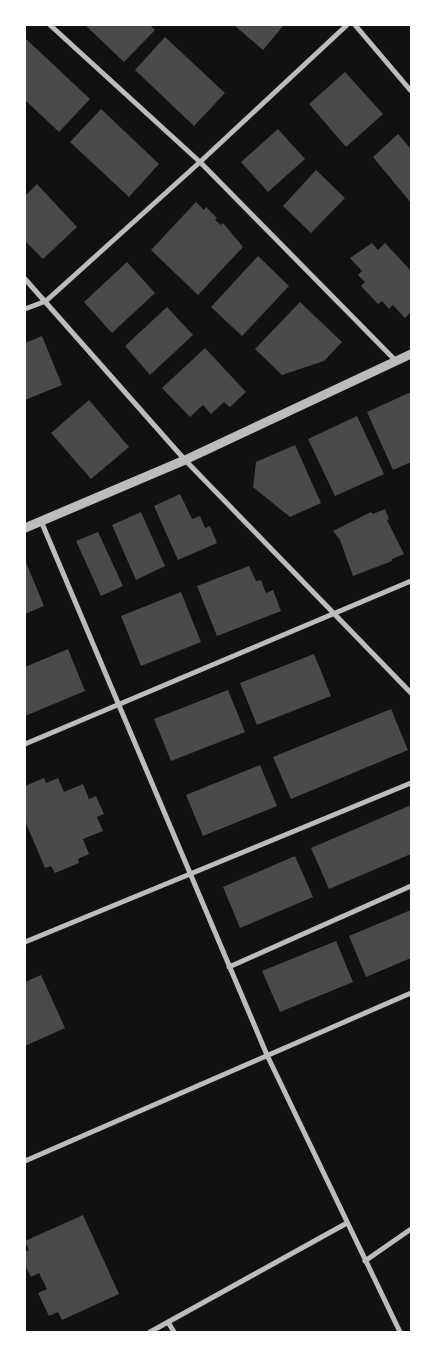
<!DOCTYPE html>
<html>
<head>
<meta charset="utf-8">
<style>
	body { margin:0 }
	#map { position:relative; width:436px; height:1357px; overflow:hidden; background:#111; font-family:"Source Serif 4",serif }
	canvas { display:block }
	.frame { position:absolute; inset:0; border:26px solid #fff; pointer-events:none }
</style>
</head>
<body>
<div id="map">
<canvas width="436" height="1357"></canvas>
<div class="frame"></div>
</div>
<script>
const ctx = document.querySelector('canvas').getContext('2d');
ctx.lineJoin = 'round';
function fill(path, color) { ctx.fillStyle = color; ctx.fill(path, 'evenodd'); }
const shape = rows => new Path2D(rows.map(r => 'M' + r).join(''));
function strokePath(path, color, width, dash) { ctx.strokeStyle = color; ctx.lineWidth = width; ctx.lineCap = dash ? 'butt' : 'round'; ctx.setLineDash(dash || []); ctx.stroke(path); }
const building = shape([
	[85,25,150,25,155,30,124,62],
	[234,25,284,25,263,50],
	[165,37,225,93,194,126,135,70],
	[25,38,90,99,59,132,25,100],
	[345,72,383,114,346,147,309,104],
	[101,109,159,164,129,197,70,142],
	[278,129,305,159,268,192,241,162],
	[398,134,411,149,411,203,373,157],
	[316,170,345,198,311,233,283,206],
	[37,184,77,227,43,259,25,241,25,196],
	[196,202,204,210,206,207,217,218,215,220,221,225,223,223,243,247,198,295,151,250],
	[372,243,378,250,385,243,411,271,411,312,405,318,393,305,389,309,382,301,378,304,361,286,365,282,358,275,362,271,350,258],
	[258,256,289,286,242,336,211,307],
	[127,262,155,293,112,333,84,302],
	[300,302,342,342,324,361,282,375,255,349],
	[167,307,193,335,150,375,125,346],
	[42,336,62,385,25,400,25,343],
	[205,348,246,392,230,407,224,402,211,414,203,405,190,417,162,388],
	[411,392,411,462,393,470,367,412],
	[89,400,129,447,91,479,51,433],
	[357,416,384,474,335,496,308,439],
	[295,445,321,503,290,517,253,487,256,462],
	[180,494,192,519,200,516,205,528,210,526,217,543,178,560,154,506],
	[385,509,389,519,387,520,404,554,392,559,392,561,353,576,340,540,333,531,371,512,373,514],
	[141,512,165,566,136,580,112,525],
	[98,532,123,586,101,596,76,541],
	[25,560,44,606,25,614],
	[249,566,256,581,261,580,266,593,273,590,281,611,217,636,197,586],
	[181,592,201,642,141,666,121,616],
	[68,649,85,691,25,716,25,667],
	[314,654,331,696,257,725,240,683],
	[228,690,245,732,171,761,154,719],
	[391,709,408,750,291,799,273,757],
	[260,765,277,806,203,836,186,795],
	[44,778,46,783,58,778,64,792,83,784,89,799,96,796,104,814,97,817,103,831,83,839,89,854,78,859,79,863,55,873,51,866,45,868,25,821,25,786],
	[411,805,411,854,329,889,311,848],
	[295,856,313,897,240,928,223,887],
	[411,910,411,958,366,977,349,936],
	[336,941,353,982,280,1012,262,971],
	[41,975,65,1028,25,1046,25,982],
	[83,1215,119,1294,62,1320,58,1312,49,1316,38,1293,47,1289,39,1273,31,1277,25,1265,25,1252,29,1250,25,1241]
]);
const minor = shape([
	[50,25,200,162,396,361],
	[355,25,411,91],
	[25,279,185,460,411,693],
	[25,309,46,301,200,162,347,25],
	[41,521,267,1055,400,1332],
	[25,744,411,581],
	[25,942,411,783],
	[229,967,411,886],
	[25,1161,411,993],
	[365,1261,411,1229],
	[168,1322,174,1332],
	[150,1332,347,1223]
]);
const tertiary = shape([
	[25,528,185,460,411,354]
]);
fill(building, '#4a4a4a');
strokePath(minor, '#bcbcbc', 5);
strokePath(tertiary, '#bcbcbc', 9);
</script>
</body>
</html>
